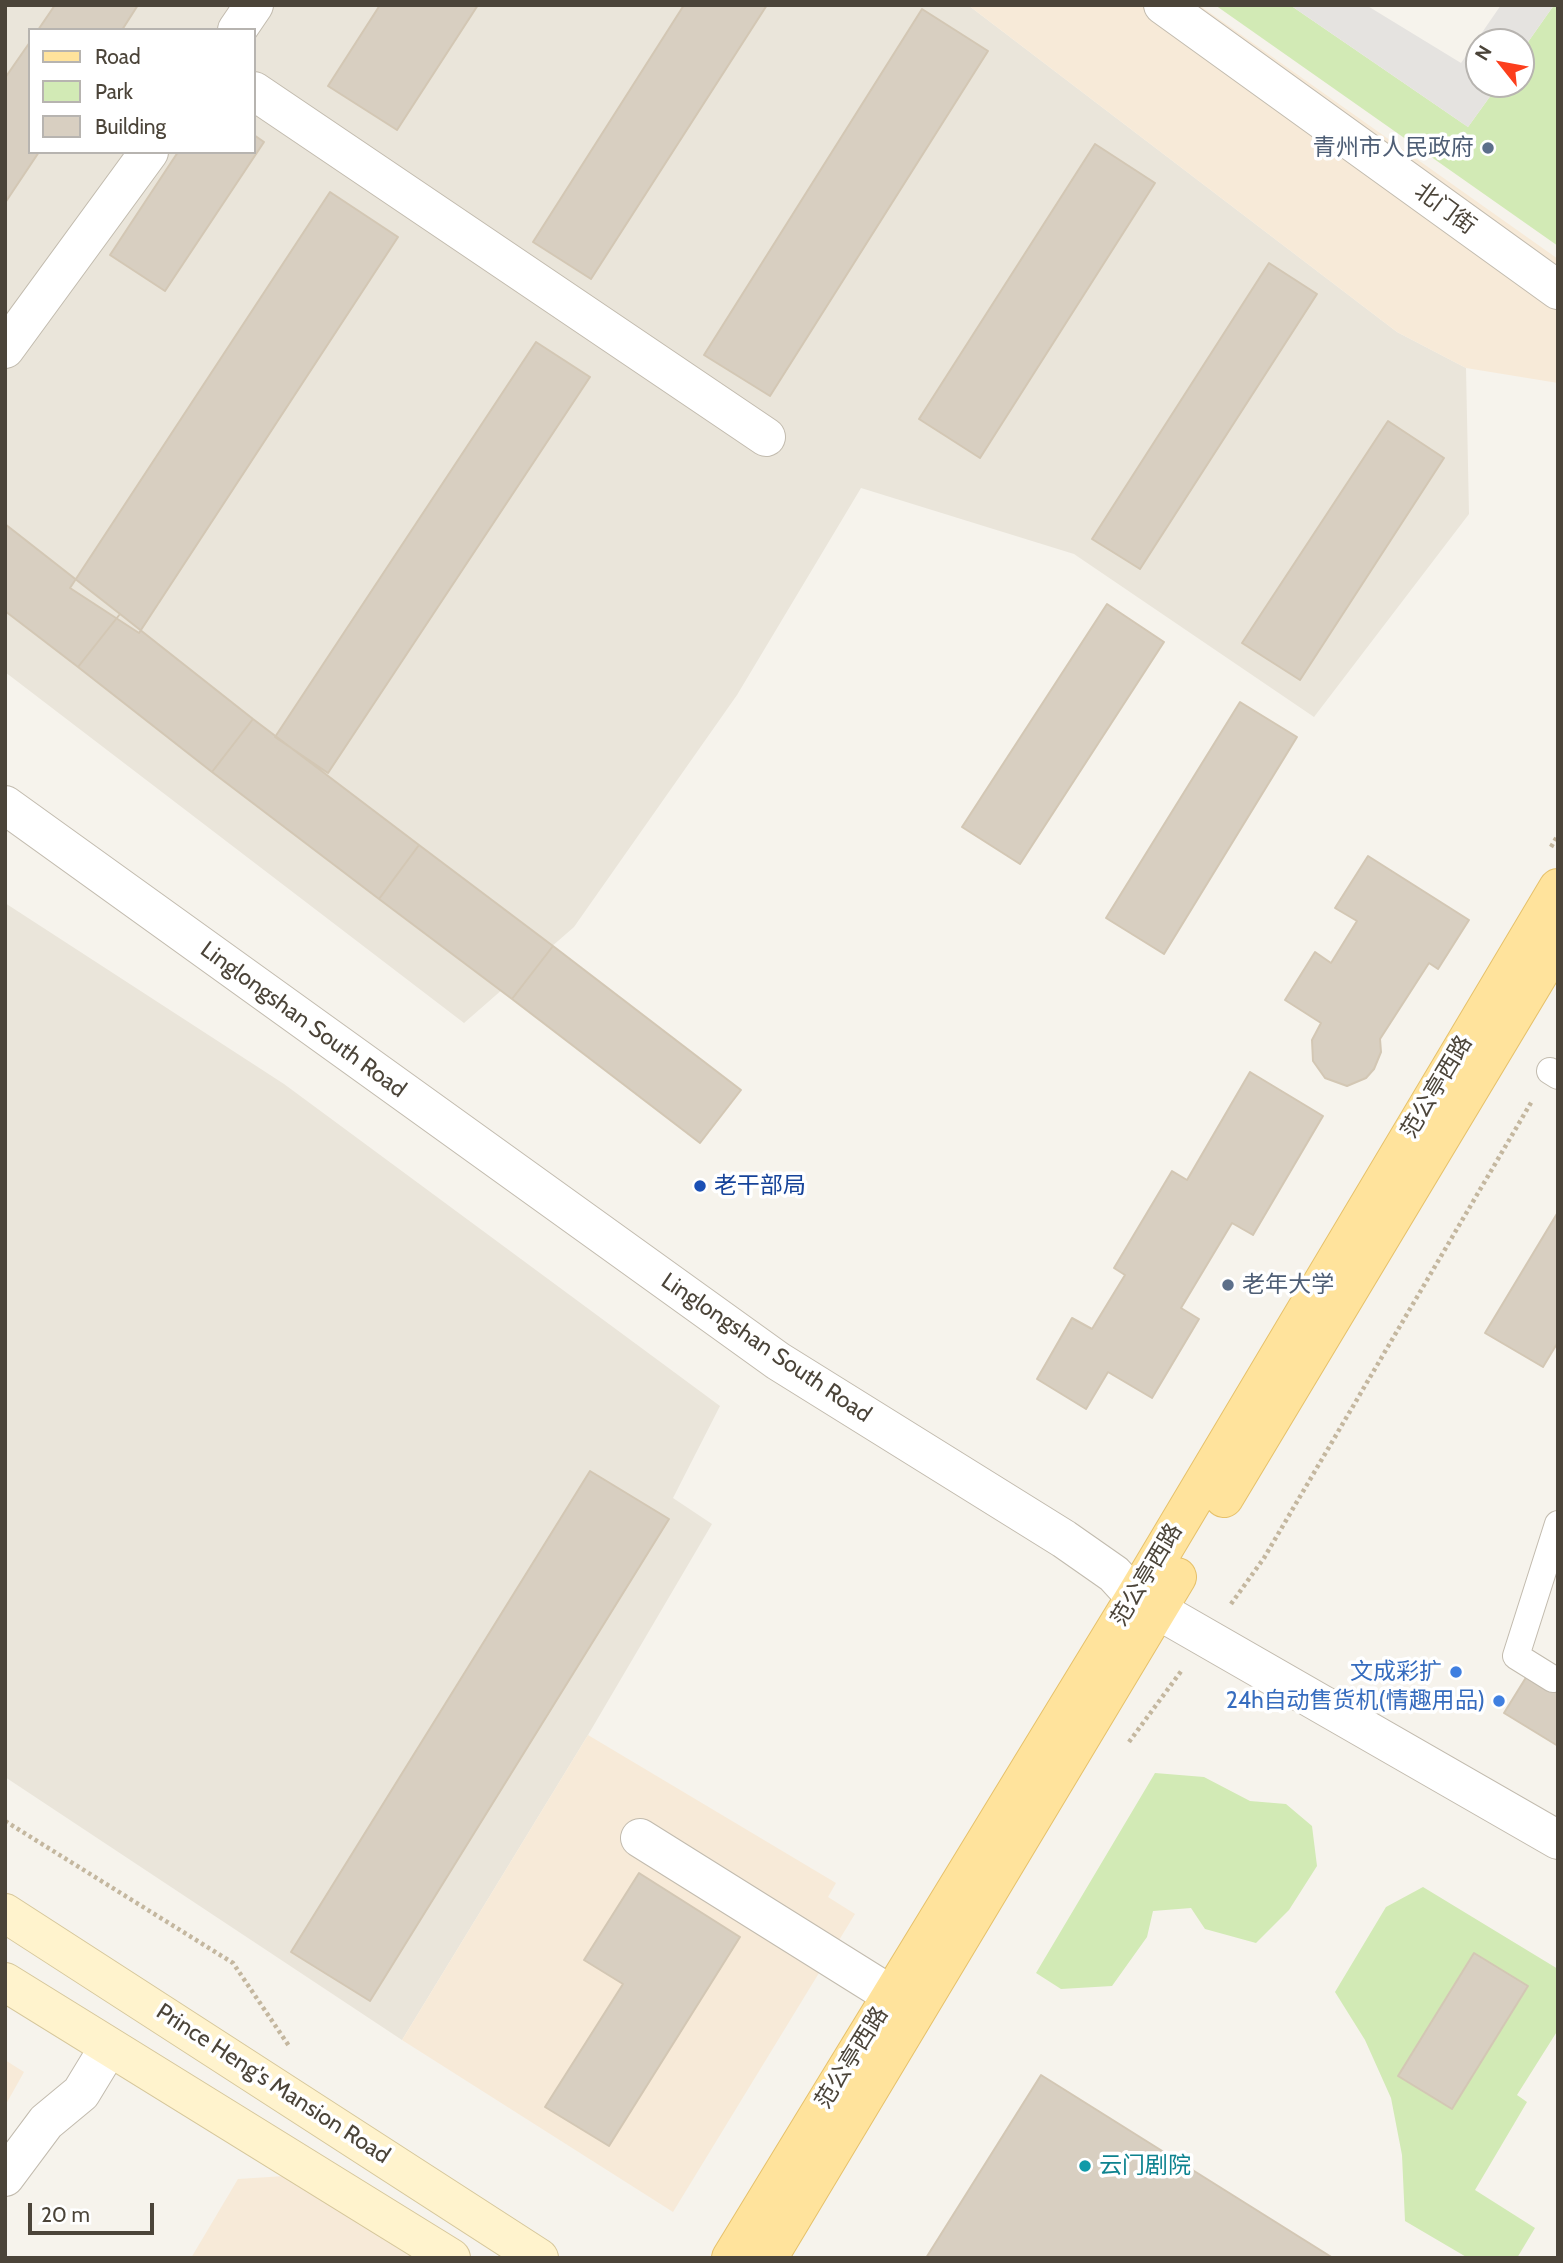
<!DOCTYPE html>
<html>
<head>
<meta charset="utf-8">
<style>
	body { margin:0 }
	#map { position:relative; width:1563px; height:2263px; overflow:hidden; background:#f6f3ec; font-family:Cabin,sans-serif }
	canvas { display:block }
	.frame { position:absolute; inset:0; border:7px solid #4b4439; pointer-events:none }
	.legend { position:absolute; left:28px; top:28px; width:228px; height:126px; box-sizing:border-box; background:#fff; border:2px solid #b7b4b0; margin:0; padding:9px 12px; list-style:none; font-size:21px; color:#4b4439 }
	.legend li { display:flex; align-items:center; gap:14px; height:35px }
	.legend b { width:35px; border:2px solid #b7b4b0 }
	.north { position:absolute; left:1465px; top:28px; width:70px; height:70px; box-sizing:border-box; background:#fff; border:2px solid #b7b4b0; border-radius:50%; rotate:301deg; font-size:19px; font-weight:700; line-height:28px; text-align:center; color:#4b4439 }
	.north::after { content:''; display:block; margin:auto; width:24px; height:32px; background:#fc3f1d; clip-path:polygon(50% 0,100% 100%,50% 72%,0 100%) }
	.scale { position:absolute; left:28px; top:2203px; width:126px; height:32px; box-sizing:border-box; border:4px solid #4b4439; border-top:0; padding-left:9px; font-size:21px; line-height:24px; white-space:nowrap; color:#4b4439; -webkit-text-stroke:5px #fff; paint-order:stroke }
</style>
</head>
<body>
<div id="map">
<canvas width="1563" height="2263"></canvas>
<div class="frame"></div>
<ul class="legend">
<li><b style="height:9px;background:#ffe39c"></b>Road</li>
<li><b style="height:19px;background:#d2eab5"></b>Park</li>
<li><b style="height:19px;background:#d8cfc1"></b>Building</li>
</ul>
<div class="north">N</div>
<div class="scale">20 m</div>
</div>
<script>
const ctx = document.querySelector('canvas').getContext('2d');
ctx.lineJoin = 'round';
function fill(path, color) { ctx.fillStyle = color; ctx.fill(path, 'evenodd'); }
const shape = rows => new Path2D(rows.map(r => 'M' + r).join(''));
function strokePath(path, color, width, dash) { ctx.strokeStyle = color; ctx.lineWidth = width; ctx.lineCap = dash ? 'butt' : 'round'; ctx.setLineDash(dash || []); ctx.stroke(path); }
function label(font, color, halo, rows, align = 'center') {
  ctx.font = font + ' Cabin,"Noto Sans SC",sans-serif'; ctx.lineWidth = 7; ctx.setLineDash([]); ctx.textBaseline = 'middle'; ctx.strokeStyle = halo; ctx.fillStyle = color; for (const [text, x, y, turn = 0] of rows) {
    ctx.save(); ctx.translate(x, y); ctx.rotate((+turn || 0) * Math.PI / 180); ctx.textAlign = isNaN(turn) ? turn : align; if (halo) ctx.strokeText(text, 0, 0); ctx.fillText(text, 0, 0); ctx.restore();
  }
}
const residential = shape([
	[5,5,968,5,1397,332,1466,368,1469,514,1314,717,1074,554,861,488,737,695,574,927,464,1023,5,672],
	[30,30,254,30,254,152,30,152],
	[5,903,284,1084,720,1406,673,1498,712,1524,588,1735,402,2040,5,1777]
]);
const commercial = shape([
	[968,5,1199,5,1558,259,1558,383,1466,368,1397,332],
	[588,1735,836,1883,828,1897,855,1914,673,2212,402,2040],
	[5,2060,24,2072,5,2106],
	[285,2176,413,2258,191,2258,238,2179]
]);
const green = shape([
	[1215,5,1290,5,1468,127,1499,84,1521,84,1521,52,1554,5,1558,5,1558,246],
	[1155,1773,1204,1777,1250,1801,1286,1804,1312,1826,1317,1866,1289,1910,1256,1943,1205,1929,1191,1908,1153,1911,1147,1937,1112,1986,1061,1989,1036,1973],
	[1423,1887,1558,1969,1558,2030,1517,2095,1527,2102,1475,2190,1535,2228,1517,2258,1468,2258,1405,2221,1402,2155,1391,2098,1365,2040,1335,1992,1386,1907],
	[1474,1953,1528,1986,1452,2109,1399,2076]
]);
const parking = shape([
	[1290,5,1366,5,1461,63,1501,5,1554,5,1521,52,1521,42,1479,42,1479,84,1499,84,1468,127]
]);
const building = shape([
	[55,5,138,5,122,30,38,30,55,5],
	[380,5,478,5,397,130,328,86,380,5],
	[684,5,767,5,591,279,533,242,684,5],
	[922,9,988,51,770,396,704,355,922,9],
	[30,42,30,152,39,152,5,203,5,78,30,42],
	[254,135,264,142,165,291,110,255,178,152,254,152,254,135],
	[1095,144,1155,183,980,458,919,419,1095,144],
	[330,192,398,237,139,633,70,588,330,192],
	[1269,263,1317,294,1140,569,1092,539,1269,263],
	[536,342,590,377,328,773,275,737,536,342],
	[1388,421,1444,458,1300,680,1242,643,1388,421],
	[5,524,120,614,78,667,5,611,5,524],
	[1107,604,1164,642,1020,864,962,827,1107,604],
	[120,614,253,719,212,772,78,667,120,614],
	[1240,702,1297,737,1164,954,1106,918,1240,702],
	[253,719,419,845,379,899,212,772,253,719],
	[419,845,553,946,512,999,379,899,419,845],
	[1368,856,1469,920,1438,969,1429,963,1380,1039,1381,1052,1374,1069,1366,1078,1347,1086,1325,1078,1313,1061,1312,1040,1321,1023,1285,1000,1315,952,1331,963,1357,921,1335,908,1368,856],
	[553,946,741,1090,700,1143,512,999,553,946],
	[1250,1072,1323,1116,1253,1235,1232,1223,1181,1308,1199,1319,1152,1398,1108,1372,1086,1409,1037,1379,1072,1318,1092,1329,1125,1275,1114,1268,1172,1171,1187,1180,1250,1072],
	[1558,1212,1558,1342,1543,1367,1485,1333,1558,1212],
	[590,1471,669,1519,370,2001,291,1952,590,1471],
	[1530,1671,1558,1688,1558,1746,1504,1713,1530,1671],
	[639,1873,740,1937,609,2146,545,2107,623,1984,584,1960,639,1873],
	[1474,1953,1528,1986,1452,2109,1398,2076,1474,1953],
	[1041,2075,1333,2258,926,2258,1041,2075]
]);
const path = shape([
	[1551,847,1558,835],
	[1231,1604,1264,1558,1532,1101],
	[1129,1742,1182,1670],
	[5,1821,233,1963,289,2046]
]);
const service = shape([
	[1550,1071,1558,1076],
	[1553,1679,1516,1656,1558,1524]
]);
const minor = shape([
	[237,30,254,5],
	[254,91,766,437],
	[5,349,149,152],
	[640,1838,891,1995],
	[5,2177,46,2122,81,2093,109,2047]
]);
const tertiary = shape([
	[1163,5,1558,290],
	[5,805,778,1361,1064,1539,1114,1574,1135,1597,1558,1840]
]);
const secondary = shape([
	[5,1913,539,2258],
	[5,1982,451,2258]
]);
const primary = shape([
	[1224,1498,1558,942],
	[731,2258,1135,1597,1558,888],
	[768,2258,1177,1577]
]);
const markers = [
	[1488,148,7,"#5c6f8a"],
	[700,1186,7,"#1a4fb4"],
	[1228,1285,7,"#5c6f8a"],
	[1456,1672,7,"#3f7fe0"],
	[1499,1701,7,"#3f7fe0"],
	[1085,2166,7,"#0f9aa8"]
];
const serviceNames = [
	["青州市人民政府",1474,148],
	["老年大学",1242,1285,"left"]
];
const streetNames = [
	["北门街",1445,209,36],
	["Linglongshan South Road",303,1020,36],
	["范公亭西路",1437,1087,-59],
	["Linglongshan South Road",766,1348,34],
	["范公亭西路",1147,1575,-59],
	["范公亭西路",852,2058,-58],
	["Prince Heng's Mansion Road",273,2084,33]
];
const transitNames = [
	["老干部局",714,1186]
];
const shopNames = [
	["文成彩扩",1442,1672],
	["24h自动售货机(情趣用品)",1485,1701]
];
const cultureNames = [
	["云门剧院",1099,2166]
];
fill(residential, '#eae5da');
fill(commercial, '#f7ead8');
fill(green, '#d2eab5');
fill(parking, '#e5e3e0');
fill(building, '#d8cfc1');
strokePath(building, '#d3c7b4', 2);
strokePath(service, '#c2bbae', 28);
strokePath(minor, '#c2bbae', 40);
strokePath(tertiary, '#c2bbae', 40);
strokePath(secondary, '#d6c79b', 40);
strokePath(primary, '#e6c16a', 40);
strokePath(path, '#c4b79f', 4.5, [3.5, 3.5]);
strokePath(service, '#fff', 26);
strokePath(minor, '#fff', 38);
strokePath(tertiary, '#fff', 38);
strokePath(secondary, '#fff3cd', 38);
strokePath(primary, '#ffe39c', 38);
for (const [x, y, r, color] of markers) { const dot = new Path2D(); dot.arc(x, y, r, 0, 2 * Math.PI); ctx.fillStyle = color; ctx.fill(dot); strokePath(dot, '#fff', 2.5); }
label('23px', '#4e5e75', '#fff', serviceNames, 'right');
label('23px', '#4b4439', '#fff', streetNames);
label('23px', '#164399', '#fff', transitNames, 'left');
label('23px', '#366cbe', '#fff', shopNames, 'right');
label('23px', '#0d838f', '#fff', cultureNames, 'left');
</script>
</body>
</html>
